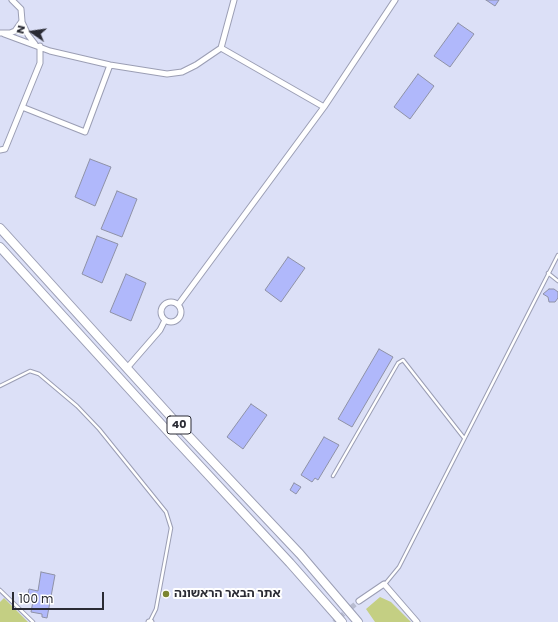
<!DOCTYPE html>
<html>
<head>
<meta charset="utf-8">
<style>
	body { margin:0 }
	#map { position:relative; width:558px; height:622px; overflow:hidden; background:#dce0f7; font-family:Poppins,sans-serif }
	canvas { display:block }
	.north { position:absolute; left:12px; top:12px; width:40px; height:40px; -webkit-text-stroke:3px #fff; paint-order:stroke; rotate:283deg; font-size:11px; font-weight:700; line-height:16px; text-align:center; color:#2a2b34 }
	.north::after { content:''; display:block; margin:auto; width:14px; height:18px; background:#2a2b34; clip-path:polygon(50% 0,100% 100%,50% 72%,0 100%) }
	.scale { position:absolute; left:12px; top:592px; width:92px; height:18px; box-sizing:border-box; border:2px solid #2a2b34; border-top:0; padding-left:5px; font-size:12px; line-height:14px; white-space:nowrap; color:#2a2b34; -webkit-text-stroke:3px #fff; paint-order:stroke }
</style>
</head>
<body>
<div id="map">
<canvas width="558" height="622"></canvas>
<div class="north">N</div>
<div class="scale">100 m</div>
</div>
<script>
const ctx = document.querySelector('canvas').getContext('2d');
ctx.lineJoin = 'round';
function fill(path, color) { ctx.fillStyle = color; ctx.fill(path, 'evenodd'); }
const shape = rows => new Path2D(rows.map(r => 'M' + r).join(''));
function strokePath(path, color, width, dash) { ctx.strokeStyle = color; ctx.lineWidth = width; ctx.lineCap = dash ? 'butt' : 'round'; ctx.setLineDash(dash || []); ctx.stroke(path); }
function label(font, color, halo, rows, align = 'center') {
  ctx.font = font + ' Poppins,"Noto Sans Hebrew",sans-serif'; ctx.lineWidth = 4; ctx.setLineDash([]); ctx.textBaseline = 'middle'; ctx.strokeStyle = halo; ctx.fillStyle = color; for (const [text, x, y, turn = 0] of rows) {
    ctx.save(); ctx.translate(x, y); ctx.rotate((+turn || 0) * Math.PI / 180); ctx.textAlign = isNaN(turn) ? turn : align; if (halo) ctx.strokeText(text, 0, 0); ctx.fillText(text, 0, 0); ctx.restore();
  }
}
const green = shape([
	[380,597,391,602,411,622,375,622,366,609],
	[4,598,28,622,0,622,0,602]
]);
const building = shape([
	[486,0,499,0,495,6,486,0],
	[458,23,474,34,450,67,434,56,458,23],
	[418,74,434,86,410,119,394,107,418,74],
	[90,159,111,167,95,206,75,197,90,159],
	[117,191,137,199,122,237,101,229,117,191],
	[97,236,118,244,102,283,82,274,97,236],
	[288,257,305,268,281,302,265,290,288,257],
	[126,274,146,283,131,321,110,312,126,274],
	[549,289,554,289,558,292,558,298,555,302,549,302,548,297,543,294,549,289],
	[379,349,393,357,352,427,338,419,379,349],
	[251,404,267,415,243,449,227,437,251,404],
	[324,437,339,445,318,480,315,478,312,482,301,475,324,437],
	[294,483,301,487,296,494,290,490,294,483],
	[41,572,55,575,47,618,42,617,42,614,31,612,33,601,27,600,29,589,38,591,41,572]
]);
const minorTunnel = shape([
	[334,622,359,601]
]);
const service = shape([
	[548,273,558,281],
	[0,386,30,371,39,374,77,406,99,429,166,512,171,528,156,609,150,621],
	[333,476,398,363,403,360,464,438],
	[385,584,399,567,558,255],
	[0,590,33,622]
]);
const minor = shape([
	[22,22,28,35,35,44],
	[0,33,10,33,15,31,22,21,21,9,12,0],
	[4,34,50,51,110,65,167,74,182,72,196,65,221,48,234,0],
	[221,48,324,107],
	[22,107,85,132,110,65],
	[0,150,5,149,40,63,40,46],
	'161 312a10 10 0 1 1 20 0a10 10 0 1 1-20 0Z',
	[178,305,324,107,395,0],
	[127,368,160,330,165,320],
	[359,601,384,584,417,622],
	[149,622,151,622]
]);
const trunk = shape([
	[0,228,182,429,300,554,358,622],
	[0,247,173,437,290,563,342,622]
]);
const markers = [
	[166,594,4,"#7b8531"]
];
const shields = [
	[179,425,24]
];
const shieldNames = [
	["40",179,425]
];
const poiNames = [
	["אתר הבאר הראשונה",174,594]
];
fill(green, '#c4cf83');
fill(building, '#b0b8fb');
strokePath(building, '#8e91a6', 1);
strokePath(minorTunnel, '#b8bcd0', 5, [5, 2.5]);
strokePath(service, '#9b9eb4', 4.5);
strokePath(minor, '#9b9eb4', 7);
strokePath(trunk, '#9b9eb4', 10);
strokePath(service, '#fff', 2.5);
strokePath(minor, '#fff', 5);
strokePath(trunk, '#fff', 8);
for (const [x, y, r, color] of markers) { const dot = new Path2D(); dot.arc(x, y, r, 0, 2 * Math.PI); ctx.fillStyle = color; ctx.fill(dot); strokePath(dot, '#fff', 1.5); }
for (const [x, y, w] of shields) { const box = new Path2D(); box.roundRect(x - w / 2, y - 9, w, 18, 3); ctx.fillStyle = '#fff'; ctx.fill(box); strokePath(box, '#2a2b34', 1); }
label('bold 11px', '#2a2b34', null, shieldNames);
label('bold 12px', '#2a2b34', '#fff', poiNames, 'left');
</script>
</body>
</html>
